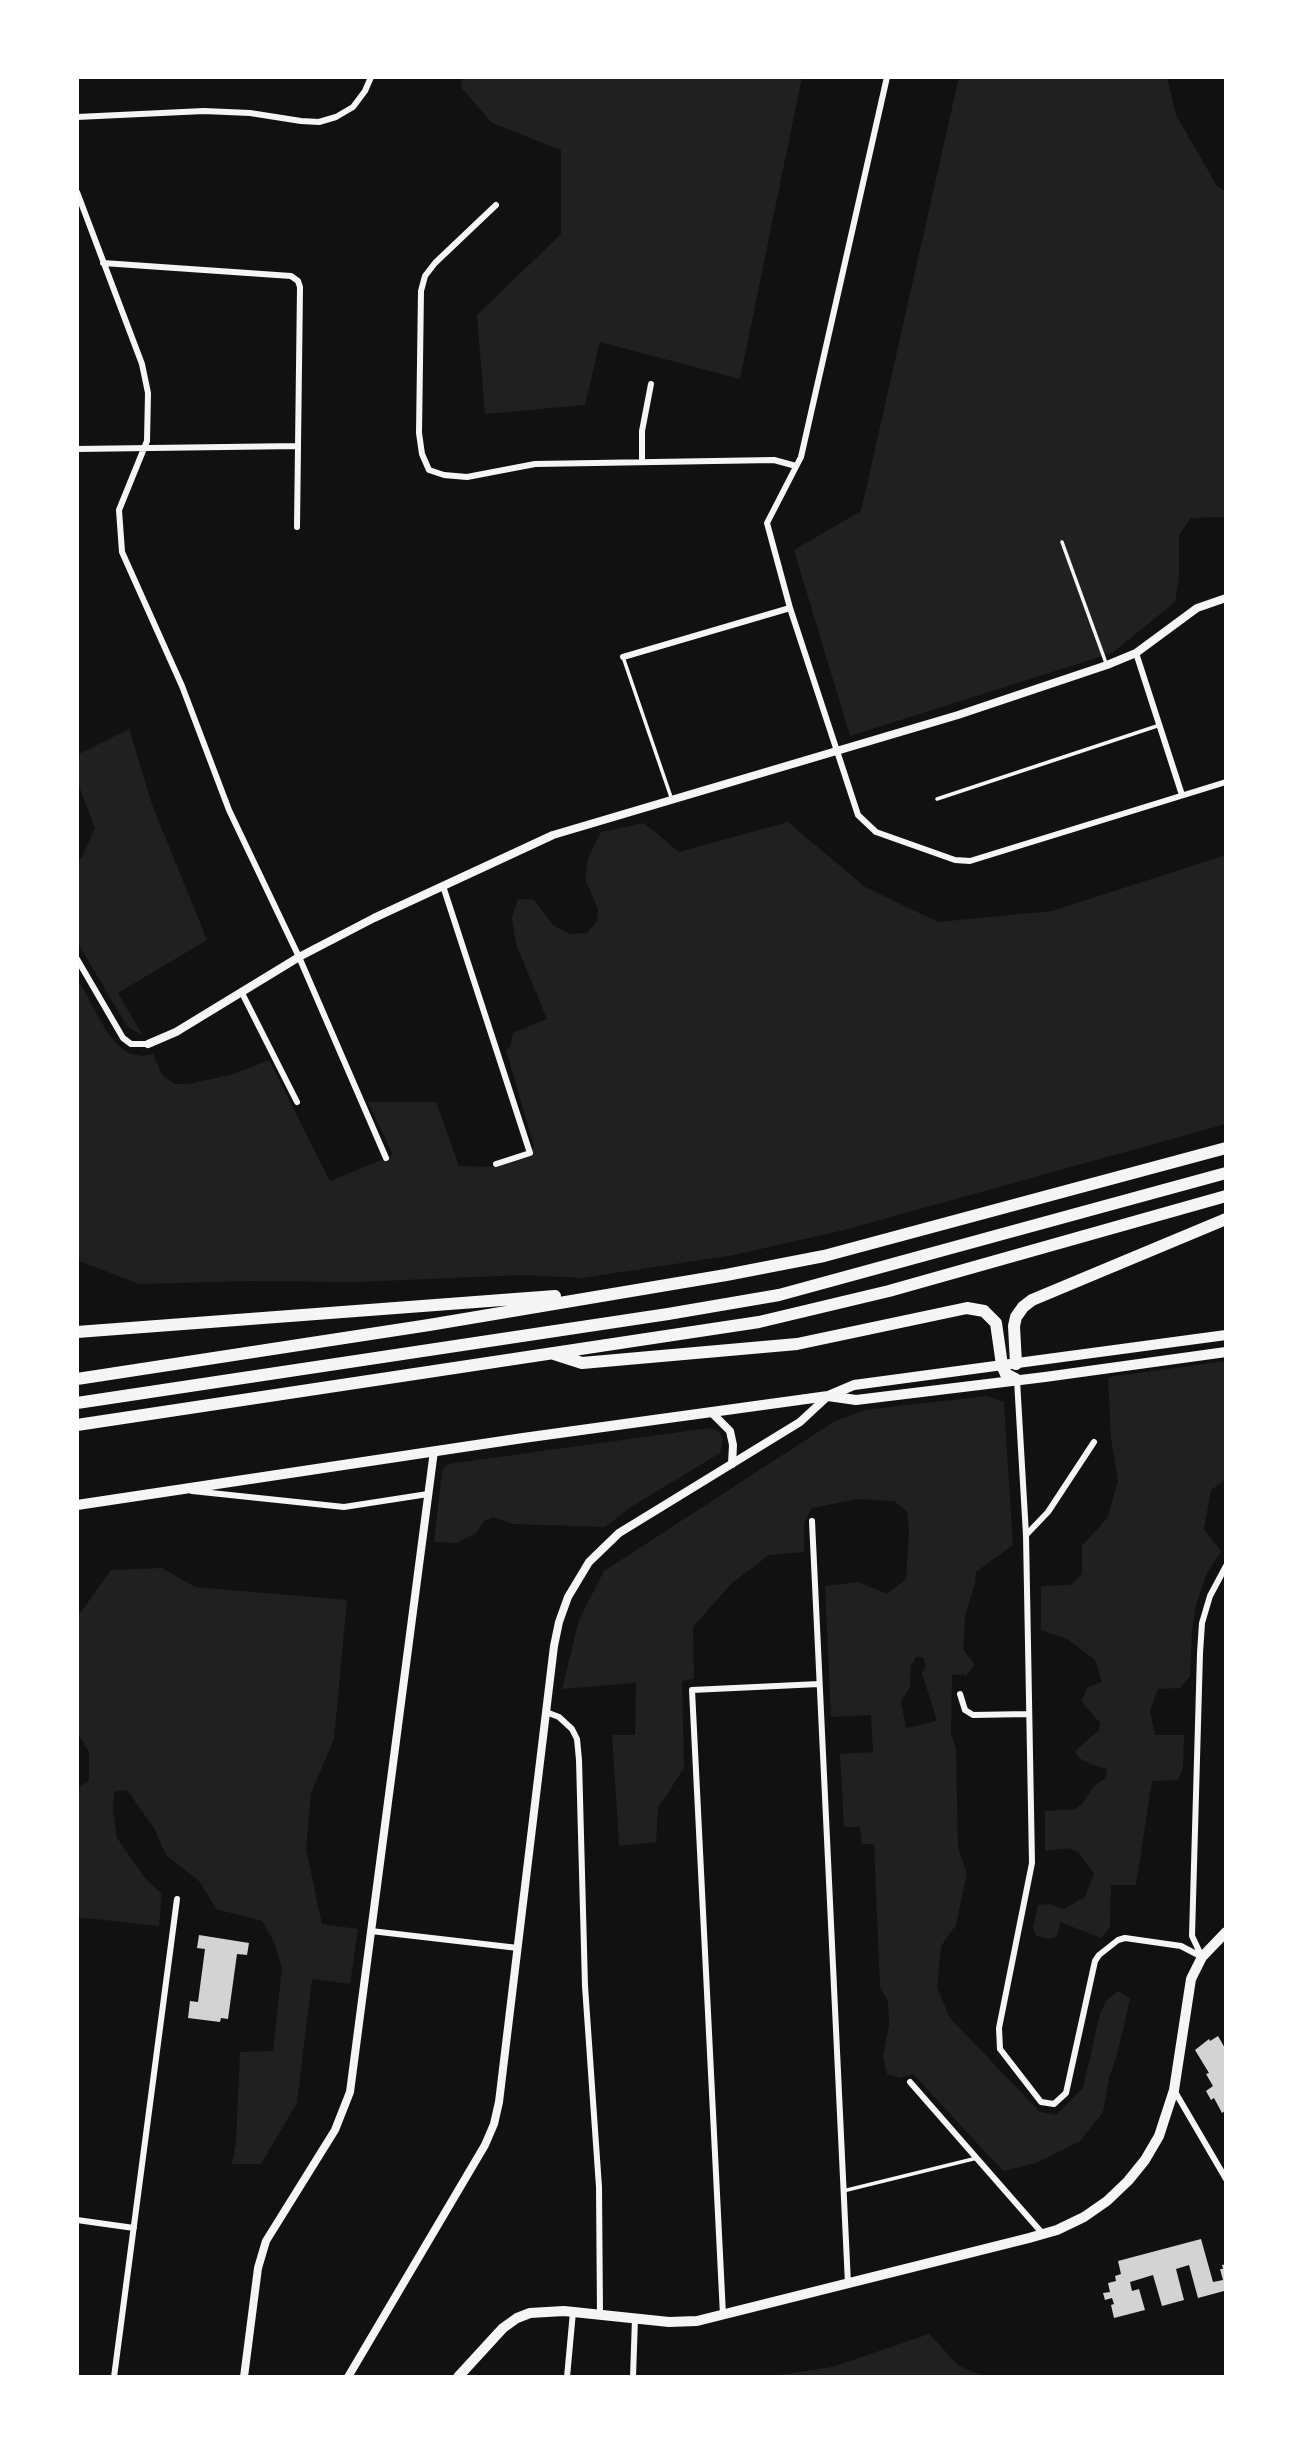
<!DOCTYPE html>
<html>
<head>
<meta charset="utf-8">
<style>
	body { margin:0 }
	#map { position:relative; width:1303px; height:2454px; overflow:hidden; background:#111; font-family:"Varela Round",sans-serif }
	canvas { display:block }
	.frame { position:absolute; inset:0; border:79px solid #fff; pointer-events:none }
</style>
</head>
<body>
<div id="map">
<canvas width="1303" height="2454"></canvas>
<div class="frame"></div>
</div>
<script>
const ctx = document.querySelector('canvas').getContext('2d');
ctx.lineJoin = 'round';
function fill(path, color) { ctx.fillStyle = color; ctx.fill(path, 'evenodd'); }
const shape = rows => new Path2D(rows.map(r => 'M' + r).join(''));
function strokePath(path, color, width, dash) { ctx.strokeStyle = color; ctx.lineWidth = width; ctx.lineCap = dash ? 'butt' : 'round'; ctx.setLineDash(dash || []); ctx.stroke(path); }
const green = shape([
	[462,77,802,77,740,379,600,342,585,405,485,414,477,315,561,234,561,150,492,123,461,87],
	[959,77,1167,77,1176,115,1217,186,1226,192,1226,517,1191,518,1179,535,1179,578,1175,602,1112,653,850,736,794,550,861,511],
	[129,729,153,807,207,940,118,993,143,1036,127,1026,77,942,77,861,82,857,95,828,77,781,77,755],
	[788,822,865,887,938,922,1052,911,1226,855,1226,1124,844,1230,734,1255,582,1278,525,1275,357,1282,248,1281,139,1284,77,1260,77,978,107,1032,118,1045,128,1053,142,1056,153,1054,162,1075,175,1084,188,1084,234,1074,269,1060,330,1181,393,1155,368,1102,436,1102,459,1166,495,1167,529,1155,534,1146,506,1050,510,1047,513,1033,547,1019,516,944,512,918,518,899,534,900,553,925,569,934,587,933,597,921,598,909,585,879,588,858,601,832,644,823,679,852],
	[1226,1361,1226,1479,1211,1490,1204,1529,1221,1551,1207,1573,1197,1601,1192,1630,1190,1676,1180,1688,1158,1689,1150,1711,1155,1735,1184,1735,1183,1768,1178,1780,1152,1781,1136,1885,1111,1885,1110,1927,1101,1938,1060,1922,1057,1936,1050,1939,1036,1936,1033,1927,1038,1905,1049,1904,1063,1909,1084,1898,1094,1874,1078,1852,1068,1848,1045,1851,1045,1811,1075,1809,1083,1803,1093,1787,1105,1778,1107,1769,1092,1765,1079,1758,1075,1751,1099,1730,1100,1723,1081,1701,1088,1687,1102,1682,1095,1660,1067,1639,1041,1630,1041,1586,1070,1585,1082,1574,1082,1546,1108,1517,1118,1481,1111,1438,1108,1377],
	[987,1396,1004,1402,1013,1545,976,1572,975,1583,965,1617,963,1649,975,1665,965,1677,964,1674,952,1675,951,1734,956,1749,958,1848,967,1874,956,1925,941,1946,937,1988,950,2018,1040,2112,1056,2115,1083,2088,1100,2013,1107,2000,1118,1991,1130,1999,1117,2055,1109,2078,1103,2112,1080,2141,1036,2163,1003,2171,913,2074,900,2078,887,2074,883,2057,889,2026,888,2001,880,1987,874,1844,862,1844,860,1827,844,1827,840,1754,873,1752,871,1715,831,1717,825,1586,859,1582,887,1594,906,1579,909,1532,907,1511,894,1501,858,1499,812,1508,804,1523,804,1552,769,1555,732,1583,693,1627,694,1679,682,1681,684,1768,658,1808,656,1842,619,1846,612,1735,635,1735,636,1683,562,1689,579,1620,604,1571,835,1421,864,1410],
	[916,1657,923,1657,926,1666,922,1673,937,1721,906,1728,901,1702,910,1687,911,1666],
	[709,1428,718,1431,723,1439,720,1453,631,1507,605,1527,513,1524,493,1517,484,1521,477,1532,457,1543,434,1542,442,1470,448,1464],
	[162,1568,195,1587,347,1600,334,1739,311,1793,306,1849,322,1924,358,1929,350,1984,312,1979,297,2103,261,2164,232,2164,236,2143,240,2052,273,2051,282,1968,274,1942,262,1921,216,1909,200,1882,166,1855,154,1828,127,1790,114,1792,113,1810,117,1838,145,1878,162,1894,159,1926,77,1917,77,1788,89,1781,89,1752,77,1733,77,1613,81,1612,111,1570],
	[929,2334,959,2366,986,2377,767,2377,832,2367]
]);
const building = shape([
	[199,1935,249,1943,247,1955,237,1954,228,2019,221,2018,220,2022,188,2018,190,2001,198,2002,205,1949,197,1948],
	[1218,2036,1226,2050,1226,2110,1222,2113,1214,2098,1211,2100,1206,2091,1213,2086,1206,2074,1209,2073,1195,2050,1209,2039,1210,2041],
	[1201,2239,1213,2282,1223,2280,1220,2269,1223,2269,1222,2265,1226,2264,1226,2296,1224,2291,1198,2298,1189,2265,1176,2269,1184,2300,1162,2306,1153,2275,1130,2282,1132,2291,1139,2289,1145,2310,1114,2318,1111,2305,1114,2304,1112,2298,1105,2300,1103,2293,1110,2292,1108,2283,1116,2281,1115,2276,1121,2274,1118,2261]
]);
const service = shape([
	[1062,542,1106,663],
	[623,657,672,800],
	[937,799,1160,725],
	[843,2191,977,2158]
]);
const minor = shape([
	[887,77,801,457,767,523,790,608,858,815,876,832,955,860,970,861,1226,782],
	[77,117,204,111,250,113,301,121,319,122,336,117,353,107,365,91,371,77],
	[77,192,142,364,148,393,147,441,119,510,122,552,182,686,229,810,299,957,386,1158],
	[496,205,435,263,425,276,421,291,419,433,422,454,429,470,444,475,467,477,535,464,774,460,796,466],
	[103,263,291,276,298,281,300,287,297,527],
	[77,449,298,446],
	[642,462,642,431,651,384],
	[1136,653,1182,795],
	[623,657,790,608],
	[443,886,530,1153,496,1164],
	[77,959,123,1038,131,1044,148,1044],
	[242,993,297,1102],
	[1017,1380,1026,1535,1032,1863,999,2028,1000,2049,1041,2102,1054,2104,1066,2093,1095,1961,1099,1955,1118,1940,1125,1938,1181,1946,1202,1957],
	[192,1491,344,1507,428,1494],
	[812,1521,848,2284],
	[1026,1535,1048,1512,1094,1442],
	[960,1694,965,1710,973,1715,1028,1714],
	[546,1712,559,1717,572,1729,577,1739,579,1760,585,1986,599,2187,600,2315],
	[371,1931,518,1948],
	[1201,1955,1192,1936,1200,1653,1202,1623,1210,1596,1226,1566],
	[910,2082,1043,2234],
	[1174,2090,1226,2179],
	[77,2220,134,2228],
	[723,2315,692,1690,819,1684],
	[114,2377,177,1899],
	[567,2377,573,2312],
	[633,2377,635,2318]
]);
const tertiary = shape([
	[148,1044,176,1032,299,957,374,918,553,835,958,715,1107,665,1136,653,1197,608,1226,598],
	[711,1412,730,1431,733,1445,732,1464],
	[244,2377,258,2268,266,2241,335,2130,350,2092,434,1451],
	[348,2377,485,2145,494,2124,499,2102,554,1646,559,1622,568,1597,589,1562,619,1533,800,1422,828,1396]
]);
const secondary = shape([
	[828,1396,854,1385,1226,1335],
	[77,1505,523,1438,828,1396,856,1400,1045,1377,1226,1352]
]);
const primary = shape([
	[458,2377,503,2328,517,2318,530,2313,564,2311,669,2322,697,2321,1029,2238,1057,2230,1084,2217,1107,2201,1128,2181,1145,2160,1159,2136,1174,2090,1191,1979,1202,1957,1226,1932]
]);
const motorway = shape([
	[77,1332,555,1296],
	[554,1354,582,1363,797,1344,967,1308,984,1311,996,1323,1002,1365,1006,1374,1017,1380],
	[1016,1364,1014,1326,1016,1317,1023,1307,1032,1300,1226,1219],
	[77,1379,429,1325,726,1275,824,1256,1226,1148],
	[77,1403,668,1314,779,1295,1226,1173],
	[77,1425,759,1322,889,1291,1226,1196]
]);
fill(green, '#202020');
fill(building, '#d3d3d3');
strokePath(service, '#f5f5f5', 3.5);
strokePath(minor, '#f5f5f5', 6);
strokePath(tertiary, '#f5f5f5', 8);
strokePath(secondary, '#f5f5f5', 10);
strokePath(primary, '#f5f5f5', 10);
strokePath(motorway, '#f5f5f5', 12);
</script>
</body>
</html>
